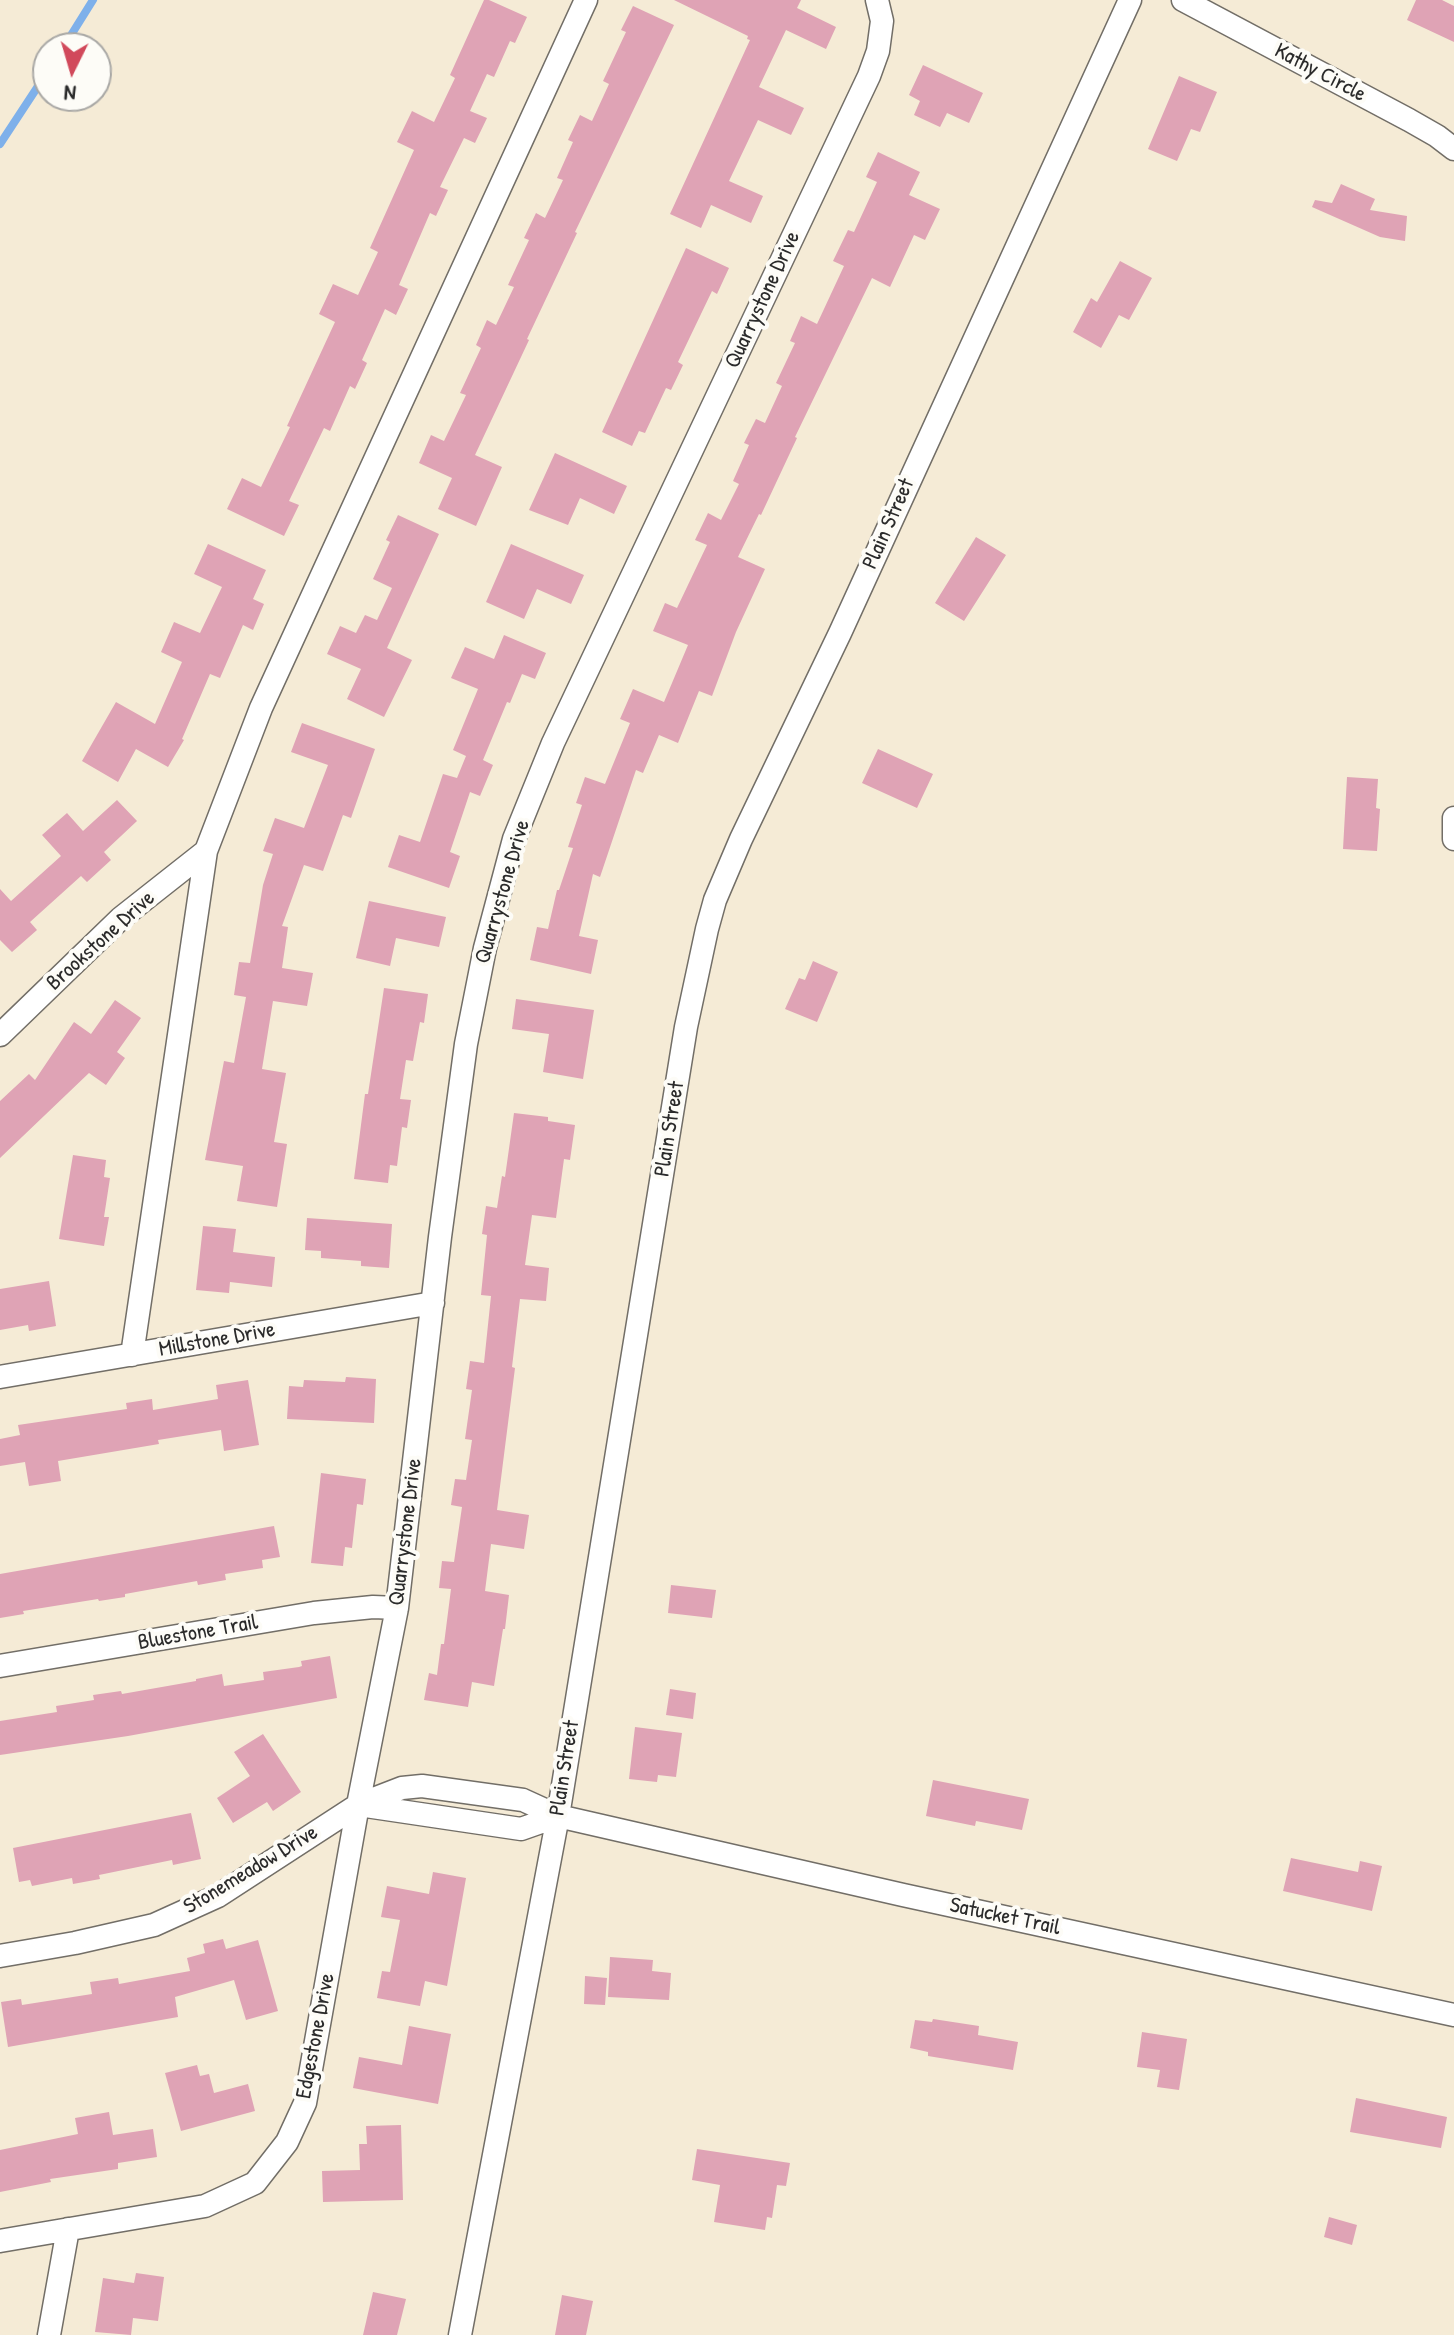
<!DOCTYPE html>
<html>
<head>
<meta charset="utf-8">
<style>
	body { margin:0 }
	#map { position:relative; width:1454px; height:2335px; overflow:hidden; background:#f5ebd6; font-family:"Patrick Hand",sans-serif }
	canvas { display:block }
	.north { position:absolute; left:32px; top:32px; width:80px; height:80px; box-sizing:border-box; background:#fdfcf7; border:2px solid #a9a8a5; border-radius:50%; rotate:185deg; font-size:22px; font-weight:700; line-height:32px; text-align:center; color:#2b2b2b }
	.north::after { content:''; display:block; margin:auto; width:28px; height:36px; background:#d1495b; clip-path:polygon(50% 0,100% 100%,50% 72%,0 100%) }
</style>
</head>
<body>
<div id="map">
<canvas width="1454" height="2335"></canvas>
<div class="north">N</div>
</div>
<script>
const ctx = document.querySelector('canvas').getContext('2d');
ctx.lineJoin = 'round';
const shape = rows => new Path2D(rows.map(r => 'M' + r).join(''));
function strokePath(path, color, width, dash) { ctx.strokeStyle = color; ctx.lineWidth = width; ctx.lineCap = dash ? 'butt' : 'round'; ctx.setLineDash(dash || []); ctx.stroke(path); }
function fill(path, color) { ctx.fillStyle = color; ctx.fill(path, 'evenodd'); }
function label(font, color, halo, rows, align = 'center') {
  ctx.font = font + ' "Patrick Hand",sans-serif'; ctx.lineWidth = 8; ctx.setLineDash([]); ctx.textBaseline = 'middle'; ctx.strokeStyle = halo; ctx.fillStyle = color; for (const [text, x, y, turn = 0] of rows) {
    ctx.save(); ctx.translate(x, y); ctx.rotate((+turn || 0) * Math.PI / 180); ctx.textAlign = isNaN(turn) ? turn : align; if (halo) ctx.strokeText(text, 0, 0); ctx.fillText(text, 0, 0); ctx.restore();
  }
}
const stream = shape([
	[63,48,93,0],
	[0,144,48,71]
]);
const building = shape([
	[484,0,489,0,527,17,515,43,510,41,494,77,487,74,470,111,487,118,475,143,464,138,440,187,448,190,436,216,430,213,399,285,408,289,396,315,385,309,362,360,367,363,355,389,350,386,330,431,324,428,289,501,299,505,284,536,227,509,242,478,261,487,290,427,287,426,335,322,319,314,333,284,358,295,378,252,370,248,414,150,397,142,412,111,434,122,455,78,450,75],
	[674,0,801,0,797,8,836,27,826,49,786,30,759,87,804,108,791,135,758,120,729,181,763,196,751,223,711,205,701,228,670,214,750,40,747,39,748,36],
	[1416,0,1442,0,1454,6,1454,42,1407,20],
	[633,6,674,25,575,232,577,233,527,339,529,340,475,455,502,467,476,526,438,509,452,478,419,463,431,435,444,441,466,395,460,393,481,348,476,345,487,320,496,325,514,287,508,285,529,240,524,238,536,213,545,218,563,180,557,178,573,142,568,140,580,115,592,121,609,84,603,81,626,32,621,30],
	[923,65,983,93,969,123,947,113,940,127,914,115,920,101,909,95],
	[1179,76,1217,92,1200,132,1191,129,1177,161,1148,149],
	[878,152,920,172,909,195,940,209,925,240,914,235,890,287,872,278,795,437,797,438,761,515,759,514,738,557,765,569,736,632,712,696,699,691,678,743,659,735,643,773,636,770,600,877,593,874,579,936,598,940,591,974,530,960,537,927,548,929,557,890,559,890,573,848,568,847,582,805,576,803,585,777,605,784,630,723,620,719,633,689,664,702,688,645,653,631,665,603,677,608,707,545,695,540,708,513,721,520,739,484,733,481,749,445,744,443,756,419,765,423,782,386,776,383,795,343,790,341,801,316,817,324,844,266,833,261,848,230,854,232,877,182,866,177],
	[1341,184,1375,199,1370,210,1407,216,1405,241,1380,237,1312,207,1315,200,1332,203],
	[686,248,729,268,717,294,712,291,678,362,683,365,671,390,666,388,645,433,639,431,632,446,602,432],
	[1120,261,1152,278,1129,320,1119,315,1101,348,1073,332,1091,298,1097,302],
	[555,453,627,486,614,514,580,498,568,525,529,510],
	[398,515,439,534,387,648,412,660,384,717,347,699,361,669,327,654,340,626,356,633,365,615,377,620,392,588,373,579,390,542,386,540],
	[976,537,1006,555,964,621,935,603],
	[208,544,266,570,253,599,264,604,253,630,243,625,220,678,210,674,182,739,184,740,168,767,136,749,118,782,82,761,116,702,155,724,182,662,161,652,174,622,200,633,222,587,194,574],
	[511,544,584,575,571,604,537,589,524,619,486,602],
	[504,635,546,653,535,679,522,674,510,703,507,702,483,760,493,765,480,796,470,792,450,852,460,856,449,888,388,867,399,835,420,842,443,774,457,778,466,756,453,750,478,689,451,678,465,647,494,659],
	[302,723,375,749,351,818,343,815,323,871,304,865,282,926,288,927,282,968,313,973,307,1006,273,1001,262,1069,286,1073,274,1142,287,1144,277,1207,237,1201,243,1166,205,1160,224,1061,234,1063,246,997,234,995,239,962,250,963,263,885,273,854,263,851,275,818,304,828,328,765,291,752],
	[878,749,933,774,917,808,862,783],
	[1347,777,1378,779,1376,808,1380,809,1377,851,1343,849],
	[117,800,137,821,104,852,111,860,87,882,81,876,30,922,37,930,12,952,0,940,0,889,11,901,61,856,42,835,67,813,83,831],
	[369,901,446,917,439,947,396,938,390,966,356,958],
	[813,961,838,972,817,1022,785,1009,799,978,805,980],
	[384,988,428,994,424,1023,420,1022,413,1061,406,1060,400,1099,411,1100,407,1128,402,1127,397,1166,390,1165,388,1183,354,1179,365,1094,368,1094],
	[516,999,594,1010,583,1079,543,1072,549,1034,512,1029],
	[115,1000,141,1018,117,1052,125,1058,106,1085,89,1073,0,1158,0,1101,29,1074,35,1080,74,1022,91,1034],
	[514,1113,548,1117,548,1121,575,1125,570,1160,564,1159,556,1218,532,1215,525,1265,549,1268,546,1301,520,1299,512,1367,515,1368,497,1510,529,1515,524,1549,491,1544,485,1591,509,1595,505,1629,503,1629,494,1686,472,1682,468,1707,424,1700,429,1673,437,1675,441,1644,444,1644,451,1589,439,1588,442,1561,454,1562,462,1507,451,1505,455,1479,466,1480,472,1440,465,1439,472,1390,466,1389,470,1361,484,1363,491,1296,481,1295,487,1235,482,1234,486,1206,497,1208,502,1176,505,1177],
	[73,1155,106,1160,104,1177,110,1178,104,1217,109,1217,104,1246,59,1239],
	[307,1218,392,1224,389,1268,361,1266,361,1261,321,1258,321,1251,305,1250],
	[203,1226,236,1229,233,1252,275,1257,272,1287,230,1282,229,1293,196,1290],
	[49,1281,56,1326,29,1331,28,1325,0,1330,0,1289],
	[346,1377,376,1379,374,1423,287,1419,289,1386,303,1387,304,1380,345,1382],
	[248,1380,259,1445,224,1451,221,1430,158,1440,159,1444,58,1461,61,1481,29,1486,25,1462,0,1466,0,1439,20,1435,18,1425,127,1409,126,1403,152,1399,153,1410,218,1399,216,1385],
	[321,1473,366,1479,363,1505,357,1504,352,1548,345,1547,343,1566,311,1563],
	[274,1526,280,1557,262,1560,263,1568,225,1574,226,1580,198,1585,197,1581,125,1594,125,1597,99,1601,98,1599,23,1611,24,1614,0,1618,0,1574],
	[671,1585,716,1590,712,1618,668,1613],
	[330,1656,337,1698,128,1736,0,1755,0,1721,57,1712,56,1706,94,1700,93,1695,121,1691,122,1694,196,1681,196,1679,222,1674,224,1686,264,1680,263,1672,299,1667,302,1666,301,1661],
	[670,1689,696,1693,693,1719,666,1715],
	[635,1727,682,1733,676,1777,658,1775,657,1782,629,1779],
	[263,1734,301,1792,273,1811,267,1802,233,1823,217,1798,250,1776,234,1752],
	[933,1780,1029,1799,1022,1830,976,1821,975,1826,926,1816],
	[191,1813,201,1859,173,1865,172,1860,99,1875,100,1879,73,1884,72,1878,32,1886,30,1880,19,1882,13,1848],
	[1291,1858,1358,1872,1360,1861,1382,1866,1372,1911,1283,1891],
	[433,1872,466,1878,447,1986,425,1981,420,2006,377,1998,382,1971,390,1972,400,1920,381,1917,387,1886,429,1894],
	[223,1939,226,1949,258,1940,278,2011,246,2020,234,1980,175,1997,178,2017,8,2047,1,2002,21,1999,22,2005,92,1994,90,1982,118,1978,119,1984,190,1971,187,1958,205,1953,203,1944],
	[610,1957,653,1960,652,1971,671,1973,669,2000,608,1997],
	[585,1976,607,1978,605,2005,584,2004],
	[933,2019,979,2026,978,2035,1018,2042,1013,2070,928,2056,928,2052,910,2048,915,2020,932,2022],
	[409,2026,451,2034,438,2104,353,2088,359,2057,402,2065],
	[1142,2032,1187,2039,1179,2090,1157,2087,1160,2070,1137,2067],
	[197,2065,200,2076,209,2074,214,2093,248,2084,255,2111,181,2131,165,2073],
	[1356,2098,1447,2117,1441,2148,1350,2132],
	[109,2112,113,2135,153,2129,157,2157,118,2163,118,2169,50,2179,51,2182,0,2192,0,2150,78,2134,75,2118],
	[401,2125,403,2200,323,2202,322,2171,360,2170,359,2144,367,2144,366,2126],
	[697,2149,790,2163,786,2186,777,2185,772,2218,767,2217,765,2230,714,2222,720,2185,692,2180],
	[1329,2217,1357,2225,1352,2245,1324,2237],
	[136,2273,164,2277,158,2321,133,2318,131,2335,95,2332,103,2278,134,2283],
	[373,2292,406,2299,397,2335,363,2335],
	[562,2295,593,2301,586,2335,555,2335]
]);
const minor = shape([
	[1183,0,1409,120,1437,136,1454,149],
	[1454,818,1454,839],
	[0,1035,121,918,206,851],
	[132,1355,206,851,261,708,586,0],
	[0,1377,433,1303],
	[0,1666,314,1613,373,1607,397,1608],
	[359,1805,521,1829,558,1816],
	[0,1956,75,1943,154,1925,218,1896,358,1805,402,1788,422,1786,523,1800,558,1816,903,1895,1454,2015],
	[0,2241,205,2206,255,2183,287,2142,305,2103,358,1805,397,1608,440,1237,466,1044,485,948,514,839,553,743,869,76,878,51,882,21,877,0],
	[49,2335,68,2229],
	[460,2335,558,1816,686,1027,707,929,715,900,741,839,840,633,1130,0]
]);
const streetNames = [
	["Kathy Circle",1320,73,28],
	["Quarrystone Drive",763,300,-65],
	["Plain Street",889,524,-66],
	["Quarrystone Drive",503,892,-74],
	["Brookstone Drive",101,941,-42],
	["Plain Street",670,1129,-81],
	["Millstone Drive",217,1340,-10],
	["Quarrystone Drive",406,1532,-83],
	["Bluestone Trail",198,1633,-10],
	["Plain Street",565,1768,-81],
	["Stonemeadow Drive",251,1870,-31],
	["Satucket Trail",1005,1917,12],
	["Edgestone Drive",316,2036,-79]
];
strokePath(stream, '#7eb0ea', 8);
fill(building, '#dfa3b5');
strokePath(minor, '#726e67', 25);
strokePath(minor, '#fff', 22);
label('22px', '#2b2b2b', '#fdfcf7', streetNames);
</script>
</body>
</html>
